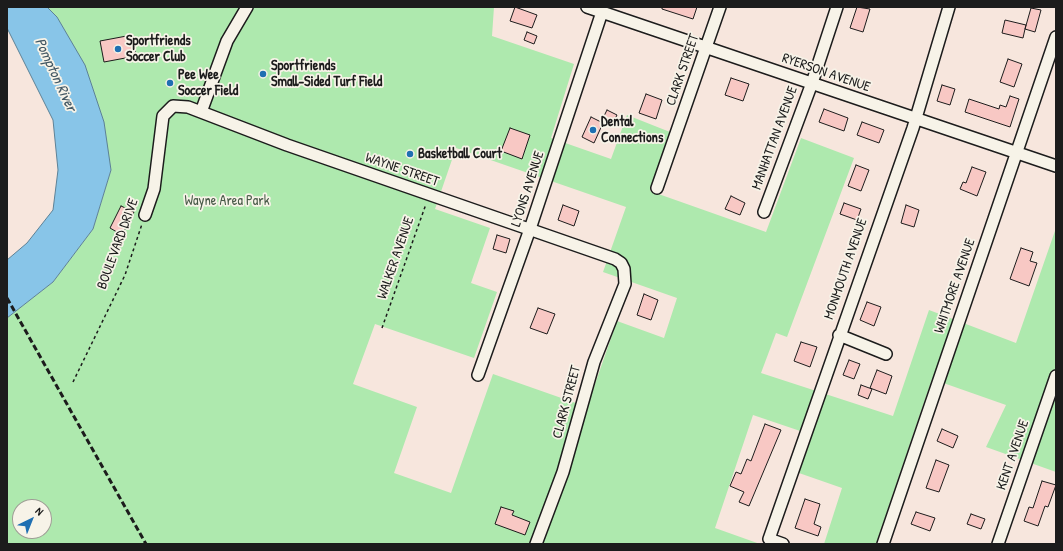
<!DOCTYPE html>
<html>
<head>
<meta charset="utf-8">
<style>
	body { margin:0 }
	#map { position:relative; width:1063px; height:551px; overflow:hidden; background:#f7e6dd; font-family:"Patrick Hand",sans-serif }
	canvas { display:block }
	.frame { position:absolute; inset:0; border:8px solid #1c1c1c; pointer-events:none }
	.north { position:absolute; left:12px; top:499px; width:40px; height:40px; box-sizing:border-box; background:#f7f3e8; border:1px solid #9f9d96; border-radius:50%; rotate:43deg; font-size:11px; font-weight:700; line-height:16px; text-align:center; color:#1c1c1c }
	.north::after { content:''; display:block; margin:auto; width:14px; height:18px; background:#1f6fb2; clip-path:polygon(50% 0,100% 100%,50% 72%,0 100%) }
</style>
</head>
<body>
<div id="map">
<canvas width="1063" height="551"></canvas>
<div class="frame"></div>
<div class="north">N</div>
</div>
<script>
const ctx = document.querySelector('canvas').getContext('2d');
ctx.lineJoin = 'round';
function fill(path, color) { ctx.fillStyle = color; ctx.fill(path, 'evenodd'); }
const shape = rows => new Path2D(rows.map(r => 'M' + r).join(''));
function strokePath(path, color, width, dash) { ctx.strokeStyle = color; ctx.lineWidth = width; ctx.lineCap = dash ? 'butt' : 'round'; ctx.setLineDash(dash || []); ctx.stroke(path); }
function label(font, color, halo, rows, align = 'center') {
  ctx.font = font + ' "Patrick Hand",sans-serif'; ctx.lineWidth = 3.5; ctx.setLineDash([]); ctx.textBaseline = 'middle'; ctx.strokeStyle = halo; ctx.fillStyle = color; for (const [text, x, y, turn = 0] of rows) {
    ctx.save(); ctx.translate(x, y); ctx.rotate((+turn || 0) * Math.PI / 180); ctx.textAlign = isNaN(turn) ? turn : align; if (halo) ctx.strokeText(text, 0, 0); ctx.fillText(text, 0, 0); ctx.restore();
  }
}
const green = shape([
	[47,7,494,7,492,36,574,64,551,138,611,159,627,115,670,132,650,191,766,232,801,138,854,158,787,337,776,333,761,373,893,416,929,310,1016,343,1056,228,1056,472,986,447,1006,405,932,379,876,544,824,544,842,488,799,473,812,435,753,415,715,528,760,544,7,544,7,318,53,282,93,229,111,170,57,17],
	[456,148,626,207,603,272,677,298,664,338,617,321,587,407,493,374,451,493,394,473,417,407,353,384,375,324,474,358,497,292,471,283,490,228,435,209],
	[20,507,44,507,44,531,20,531]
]);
const water = shape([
	[7,7,47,7,57,17,85,65,104,122,111,170,93,229,53,282,7,318,7,260,27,243,53,210,58,170,53,120,7,28,7,7]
]);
const building = shape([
	[515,7,537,15,532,28,510,21,515,7],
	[662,7,697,7,693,19,662,9,662,7],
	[857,7,870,9,863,32,850,28,857,7],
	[1031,8,1041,10,1035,32,1025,29,1023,38,1002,33,1005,20,1026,25,1025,29,1031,8],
	[527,32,537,36,534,44,524,40,527,32],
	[132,35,136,56,104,62,100,41,132,35],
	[1008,59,1022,64,1014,87,1000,82,1008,59],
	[731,78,749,84,743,101,725,95,731,78],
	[942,85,955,89,950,105,937,101,942,85],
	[646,94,662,100,656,119,639,113,646,94],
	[1010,96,1019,99,1010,127,965,112,969,99,999,109,1000,105,1006,107,1010,96],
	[824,109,848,118,844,131,819,122,824,109],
	[607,110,617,115,613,123,603,118,607,110],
	[591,117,603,123,594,143,582,137,591,117],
	[862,122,884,130,879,143,857,135,862,122],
	[510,128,530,135,522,159,501,151,510,128],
	[856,165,869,170,861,191,848,186,856,165],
	[972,167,986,172,977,196,960,189,963,182,966,183,972,167],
	[731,196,745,203,740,215,725,209,731,196],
	[844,203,861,209,857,220,840,214,844,203],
	[563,205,579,211,574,226,558,220,563,205],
	[906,205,919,210,914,227,901,223,906,205],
	[121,206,134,212,122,235,110,228,121,206],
	[497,235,510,239,506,253,493,249,497,235],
	[1021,248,1033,252,1030,261,1037,263,1029,286,1010,279,1021,248],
	[644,294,658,300,651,320,637,315,644,294],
	[867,302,881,307,874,326,860,320,867,302],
	[538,308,555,314,547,334,530,328,538,308],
	[801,342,817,347,810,367,794,361,801,342],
	[849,360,860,364,854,379,843,375,849,360],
	[877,370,892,376,886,394,870,388,877,370],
	[861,385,872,389,868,399,858,395,861,385],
	[765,424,781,430,749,506,739,502,744,492,730,486,736,472,741,474,747,459,751,461,765,424],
	[942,429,958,436,953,448,937,441,942,429],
	[936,460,949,465,939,492,926,488,936,460],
	[1042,481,1056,485,1048,507,1045,506,1038,526,1024,521,1029,507,1033,508,1042,481],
	[805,499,820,504,814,524,821,527,818,536,795,528,805,499],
	[501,507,514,511,512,515,530,522,525,535,495,524,501,507],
	[916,512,935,518,930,531,911,524,916,512],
	[971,514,985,519,981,529,967,524,971,514]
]);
const path = shape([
	[382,328,426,204],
	[73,382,125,275,142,224]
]);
const minor = shape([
	[587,7,1056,166],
	[201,112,227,41,247,7],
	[657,188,720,7],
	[764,212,812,83,837,7],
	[145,215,154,189,163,116,173,106,188,107,287,145,615,259,621,263,624,269,625,284,594,362,563,472,536,544],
	[839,335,886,354],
	[478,375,530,229,602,12],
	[783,544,769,539,913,128,949,7],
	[883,544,1056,37],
	[998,544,1056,376]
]);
const rail = shape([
	[7,298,146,544]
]);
const markers = [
	[118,49,4,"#1f6fb2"],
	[263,74,4,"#1f6fb2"],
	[170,83,4,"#1f6fb2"],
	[593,130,4,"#1f6fb2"],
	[410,154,4,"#1f6fb2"]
];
const poiNames = [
	["Sportfriends",126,41],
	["Soccer Club",126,57],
	["Sportfriends",271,66],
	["Small-Sided Turf Field",271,82],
	["Pee Wee",178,75],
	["Soccer Field",178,91],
	["Dental",601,122],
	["Connections",601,138],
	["Basketball Court",418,154]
];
const streetNames = [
	["CLARK STREET",683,70,-71],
	["RYERSON AVENUE",826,73,19],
	["MANHATTAN AVENUE",775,138,-70],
	["WAYNE STREET",402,170,19],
	["LYONS AVENUE",528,189,-72],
	["BOULEVARD DRIVE",118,244,-70],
	["WALKER AVENUE",396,258,-71],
	["MONMOUTH AVENUE",846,269,-71],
	["WHITMORE AVENUE",955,286,-71],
	["CLARK STREET",567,402,-75],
	["KENT AVENUE",1013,455,-71]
];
const parkNames = [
	["Wayne Area Park",227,201]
];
const waterNames = [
	["Pompton River",55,75,65]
];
fill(green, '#aee9ae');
fill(water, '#88c5e8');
strokePath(water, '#5d8196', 1);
fill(building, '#f8c8c4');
strokePath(building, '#1c1c1c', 1);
strokePath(minor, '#1c1c1c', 14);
strokePath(path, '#1c1c1c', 1.5, [3, 3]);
strokePath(minor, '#f7f3e8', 11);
strokePath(rail, '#1c1c1c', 3, [6, 3]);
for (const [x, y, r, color] of markers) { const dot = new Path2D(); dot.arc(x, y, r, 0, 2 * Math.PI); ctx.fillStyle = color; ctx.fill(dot); strokePath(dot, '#f7f3e8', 1.5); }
label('bold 14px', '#1c1c1c', '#f7f3e8', poiNames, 'left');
label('14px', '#1c1c1c', '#f7f3e8', streetNames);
label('14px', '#485a48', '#f7f3e8', parkNames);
label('italic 15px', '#425763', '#f7f3e8', waterNames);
</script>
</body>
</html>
